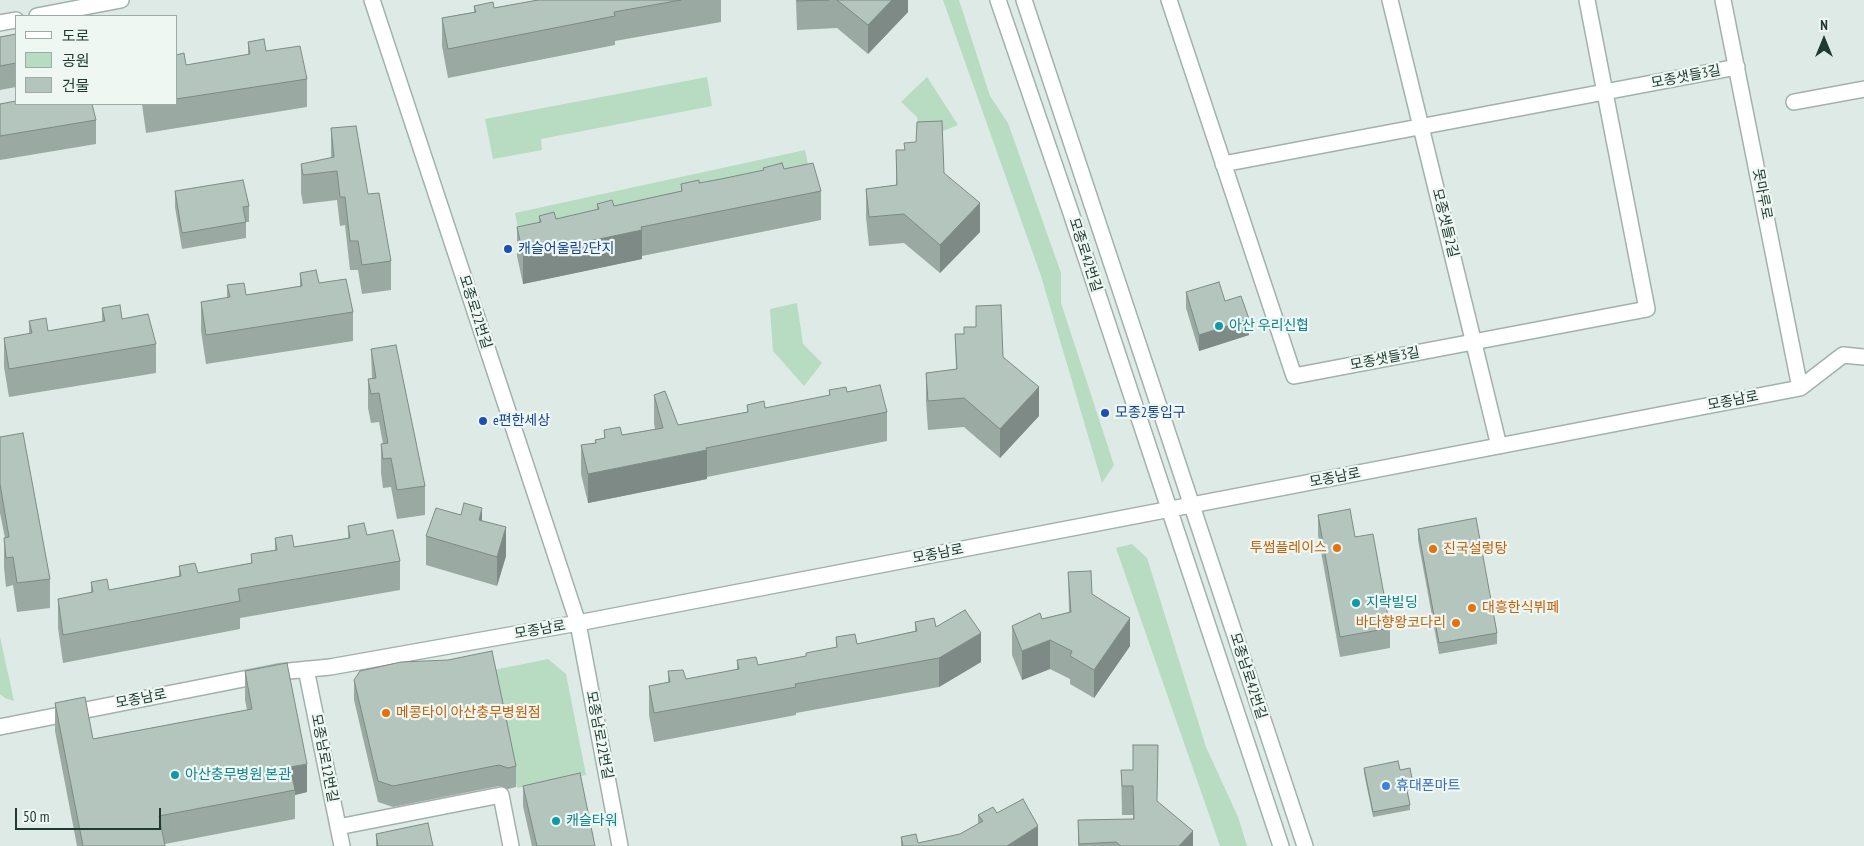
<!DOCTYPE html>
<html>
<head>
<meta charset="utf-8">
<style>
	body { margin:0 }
	#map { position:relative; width:1864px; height:846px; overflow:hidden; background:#deeae5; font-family:"PT Sans Narrow","Noto Sans KR",sans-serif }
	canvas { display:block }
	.legend { position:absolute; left:15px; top:15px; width:162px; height:90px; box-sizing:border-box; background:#eff7f3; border:1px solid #9caba6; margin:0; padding:6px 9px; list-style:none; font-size:15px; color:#203a33 }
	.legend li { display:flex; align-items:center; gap:10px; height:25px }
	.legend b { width:25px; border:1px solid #9caba6 }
	.north { position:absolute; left:1799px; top:15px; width:50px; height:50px; -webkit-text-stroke:4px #eff7f3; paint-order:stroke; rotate:0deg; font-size:14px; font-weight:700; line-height:20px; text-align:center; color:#203a33 }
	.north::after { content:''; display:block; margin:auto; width:18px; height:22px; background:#203a33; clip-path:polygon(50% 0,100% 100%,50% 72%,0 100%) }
	.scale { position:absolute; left:15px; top:808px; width:146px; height:22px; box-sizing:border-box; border:2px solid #203a33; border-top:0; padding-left:6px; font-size:15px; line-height:18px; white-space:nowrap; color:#203a33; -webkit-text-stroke:4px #eff7f3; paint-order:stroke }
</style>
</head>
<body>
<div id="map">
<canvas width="1864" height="846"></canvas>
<ul class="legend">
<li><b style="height:6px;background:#fff"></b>도로</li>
<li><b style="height:14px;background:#b7dcc1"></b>공원</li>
<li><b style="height:14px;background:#b4c5be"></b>건물</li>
</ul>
<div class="north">N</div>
<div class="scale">50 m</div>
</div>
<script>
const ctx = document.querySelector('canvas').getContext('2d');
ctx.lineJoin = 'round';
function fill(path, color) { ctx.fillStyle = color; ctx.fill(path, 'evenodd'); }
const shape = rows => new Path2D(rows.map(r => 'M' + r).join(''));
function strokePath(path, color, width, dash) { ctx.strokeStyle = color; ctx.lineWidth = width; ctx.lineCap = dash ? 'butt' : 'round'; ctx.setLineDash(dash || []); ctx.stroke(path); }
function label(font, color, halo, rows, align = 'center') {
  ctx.font = font + ' "PT Sans Narrow","Noto Sans KR",sans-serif'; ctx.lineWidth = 4.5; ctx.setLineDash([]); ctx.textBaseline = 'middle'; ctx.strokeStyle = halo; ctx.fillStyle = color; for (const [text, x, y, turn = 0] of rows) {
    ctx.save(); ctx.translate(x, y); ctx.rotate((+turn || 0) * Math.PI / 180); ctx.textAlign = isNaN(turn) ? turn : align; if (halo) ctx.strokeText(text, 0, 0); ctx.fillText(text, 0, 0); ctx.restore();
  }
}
const green = shape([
	[943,0,959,0,990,96,1008,123,1061,273,1061,303,1114,465,1102,483,1041,276],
	[707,77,712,106,541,139,542,150,493,159,485,119],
	[927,77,958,125,921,140,917,117,901,102],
	[805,150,810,174,520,238,515,213],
	[797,303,803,344,822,363,804,386,773,351,770,309],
	[1132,544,1147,558,1206,747,1238,817,1247,846,1220,846,1116,548],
	[0,637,14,701,5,698,0,694],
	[548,659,566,674,586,775,517,788,494,670]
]);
const minor = shape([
	[372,0,578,623,620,846],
	[998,0,1070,210,1281,846],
	[1024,0,1305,846],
	[1169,0,1294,376,1647,309,1587,0],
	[1390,0,1499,446],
	[1723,0,1800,388],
	[37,16,121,0],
	[0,23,16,20],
	[1794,102,1864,89],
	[1223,164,1737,67],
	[306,669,342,846],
	[0,727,279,672,330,667,578,623,1800,388,1843,355,1864,357],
	[338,827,501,795,511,846]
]);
const wall = shape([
	[538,0,721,0,721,22,615,41,615,45,448,78,442,46,442,18,474,12,474,6,494,8],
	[796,0,908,0,908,12,868,54,837,28,797,30],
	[16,34,16,87,0,90,0,37],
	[248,42,266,51,307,79,307,107,146,133,142,104,176,104,176,55,186,65,248,55],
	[0,104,96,120,96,144,0,160],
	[331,128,368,194,391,261,391,290,362,294,358,270,350,270,345,225,340,226,337,200,303,204,301,193,301,164,331,158],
	[896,150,944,173,980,232,940,273,904,243,869,246,866,217,866,189,896,185],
	[784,169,821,191,821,220,642,256,642,259,523,284,517,256,517,227,539,223,539,216,556,219,597,210,597,204,614,206,681,191,681,184,699,183],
	[175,191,249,206,249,222,246,222,246,238,182,249,175,207],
	[300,273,319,283,353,312,353,341,206,364,201,331,201,302,227,298,227,285,246,295,300,286],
	[1186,292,1225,301,1249,335,1199,351,1186,308],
	[102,308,122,319,156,344,156,373,9,397,4,367,4,338,29,334,29,321,48,331,102,322],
	[955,334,1003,357,1039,416,1000,458,964,427,928,430,926,401,926,373,956,369],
	[371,349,425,486,425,515,397,519,391,487,383,488,381,473,381,444,383,444,379,422,371,423,368,408,368,379,372,379],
	[829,390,847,392,887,412,887,441,707,477,707,479,588,503,581,474,581,445,595,443,595,440,604,438,604,430,622,435,655,429,654,424,654,395,678,425,747,412,747,405,765,408,829,396],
	[0,437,50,579,50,608,17,612,13,585,6,587,4,567,4,538,5,538,0,513],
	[1318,515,1355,537,1390,628,1390,648,1340,657,1318,535],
	[482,521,506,556,497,586,426,565,426,536],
	[348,526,367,535,400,561,400,590,240,618,240,629,63,663,58,628,58,599,91,593,91,582,109,590,179,576,179,566,198,573,251,563,251,554,275,550,275,538,294,547,348,538],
	[1418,529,1497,633,1497,644,1439,654,1418,540],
	[1068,572,1092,594,1130,646,1094,698,1070,684,1070,679,1050,669,1022,680,1012,655,1012,626,1042,619,1069,612],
	[915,622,936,627,981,662,939,687,796,713,796,715,654,742,649,715,649,686,668,682,668,671,686,679,737,670,737,660,758,665,806,656,806,653,836,648,836,637,857,644,915,631],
	[245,671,307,792,295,795,295,819,165,844,165,846,77,846,55,731,55,703,93,739,247,710,245,700],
	[354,680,516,766,516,787,508,789,499,786,393,807,378,802,354,700],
	[1364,768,1400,770,1413,789,1407,790,1410,805,1410,810,1373,817,1364,773],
	[1121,770,1157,801,1193,846,1078,846,1078,820,1133,819,1133,815,1122,815],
	[523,786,595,846,532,846,523,806],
	[997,813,1038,846,901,846,901,837,918,843,960,834,978,824,978,815],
	[376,834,433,846,376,846]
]);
const shadedWall = shape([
	[892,0,908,0,908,12,868,54,868,25],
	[980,203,980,232,940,273,940,245],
	[642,230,642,259,523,284,523,255],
	[1249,319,1249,335,1199,351,1199,335],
	[1039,387,1039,416,1000,458,1000,429],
	[707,450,707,479,588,503,588,474],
	[482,508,482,537,479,520],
	[506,527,506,556,497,586,497,557],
	[1130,618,1130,646,1094,698,1094,670],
	[981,633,981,662,939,687,939,658],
	[1050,640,1050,669,1022,680,1022,651],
	[307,764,307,792,295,795,295,790,290,767],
	[1413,784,1413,789,1406,791,1406,785],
	[1038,826,1038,846,1007,846],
	[1193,831,1193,846,1179,846]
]);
const building = shape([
	[538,0,681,0,614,12,615,16,448,49,442,18,476,12,474,6,493,2,494,8,538,0],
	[797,0,829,0,797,1,797,0],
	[837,0,892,0,868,25,837,0],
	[16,34,16,63,0,66,0,37,16,34],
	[264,39,266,51,300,46,307,79,176,99,176,55,184,53,186,65,250,54,248,42,264,39],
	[16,101,16,104,92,104,96,120,0,136,0,104,16,101],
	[942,121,944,173,980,203,940,245,904,214,869,217,866,189,897,185,896,150,905,150,904,143,916,142,917,122,942,121],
	[356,126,368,194,379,193,391,261,362,265,358,241,350,241,345,197,340,197,337,171,303,175,301,164,334,157,331,128,356,126],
	[782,163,784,169,813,163,821,191,641,227,642,230,523,255,517,227,541,222,539,216,554,212,556,219,599,209,597,204,612,200,614,206,650,198,682,191,681,184,699,180,699,183,721,179,764,170,763,168,782,163],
	[243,180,249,206,243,207,246,222,182,233,175,191,243,180],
	[316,270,319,283,346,279,353,312,206,335,201,302,230,297,227,285,244,283,246,295,302,286,300,273,316,270],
	[1219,282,1225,301,1241,296,1249,319,1199,335,1186,292,1219,282],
	[120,305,122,319,148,314,156,344,9,369,4,338,32,333,29,321,46,318,48,331,105,321,102,308,120,305],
	[1001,305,1003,357,1039,387,1000,429,964,398,928,401,926,373,957,369,955,334,964,334,964,327,976,327,976,306,1001,305],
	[396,345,425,486,397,490,391,458,383,459,381,444,388,443,379,393,371,394,368,379,376,378,371,349,396,345],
	[880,385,887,412,706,448,707,450,588,474,581,445,596,443,595,440,605,438,604,430,620,427,622,435,663,428,654,395,665,391,678,425,748,412,747,405,764,401,765,408,830,395,829,390,846,387,847,392,880,385],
	[23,433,50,579,17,583,13,557,6,558,4,538,9,537,0,484,0,437,23,433],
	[464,503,482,508,479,520,506,527,497,557,426,536,436,508,461,515,464,503],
	[1350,509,1355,537,1373,534,1390,628,1340,637,1318,515,1350,509],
	[1476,518,1497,633,1439,643,1418,529,1476,518],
	[364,523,367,535,393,530,400,561,238,589,240,601,63,635,58,599,93,592,91,582,107,579,109,590,181,576,179,566,195,563,198,573,252,563,251,554,277,550,275,538,292,535,294,547,350,538,348,526,364,523],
	[1091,571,1092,594,1130,618,1094,670,1070,656,1072,651,1050,640,1022,651,1012,626,1040,613,1042,619,1071,612,1068,572,1091,571],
	[965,610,981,633,939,658,795,684,796,687,654,713,649,686,670,682,668,671,683,670,686,679,739,669,737,660,756,657,758,665,806,656,806,653,837,647,836,637,855,634,857,644,917,631,915,622,934,618,936,627,965,610],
	[492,651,516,766,508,768,499,765,393,786,378,781,354,680,360,671,401,662,448,660,492,651],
	[287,663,307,764,290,767,295,790,159,816,165,846,83,846,55,703,85,697,93,739,252,709,245,671,287,663],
	[1133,745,1158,745,1157,801,1193,831,1179,846,1121,846,1116,842,1079,844,1078,820,1134,819,1133,786,1122,786,1121,770,1133,770,1133,745],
	[1398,761,1400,770,1410,768,1413,784,1406,785,1410,805,1373,812,1364,768,1398,761],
	[580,773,595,846,537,846,523,786,580,773],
	[1023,799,1038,826,1007,846,903,846,901,837,916,834,918,843,960,834,983,821,978,815,993,807,997,813,1023,799],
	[428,823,433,846,378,846,376,834,428,823]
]);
const markers = [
	[508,249,5,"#1a4fb4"],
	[1219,326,5,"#0f9aa8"],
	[1105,413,5,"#1a4fb4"],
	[483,421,5,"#1a4fb4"],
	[1337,548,5,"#e8710a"],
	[1433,549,5,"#e8710a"],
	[1356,603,5,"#0f9aa8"],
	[1472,608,5,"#e8710a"],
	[1456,623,5,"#e8710a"],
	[386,713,5,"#e8710a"],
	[175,775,5,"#0f9aa8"],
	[1386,786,5,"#3f7fe0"],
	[556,821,5,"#0f9aa8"]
];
const streetNames = [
	["모종샛들3길",1686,77,-11],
	["못마루로",1762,194,79],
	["모종샛들2길",1445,223,76],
	["모종로42번길",1085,255,72],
	["모종로22번길",475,312,72],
	["모종샛들3길",1385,359,-11],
	["모종남로",1733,401,-11],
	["모종남로",1335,478,-11],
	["모종남로",938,554,-11],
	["모종남로",540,630,-10],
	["모종남로42번길",1248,676,72],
	["모종남로",141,699,-11],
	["모종남로22번길",599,735,79],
	["모종남로12번길",324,758,79]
];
const transitNames = [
	["캐슬어울림2단지",518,249],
	["모종2통입구",1115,413],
	["e편한세상",493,421]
];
const cultureNames = [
	["아산 우리신협",1229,326],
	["지락빌딩",1366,603],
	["아산충무병원 본관",185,775],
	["캐슬타워",566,821]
];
const foodNames = [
	["투썸플레이스",1327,548,"right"],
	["진국설렁탕",1443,549],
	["대흥한식뷔페",1482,608],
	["바다향왕코다리",1446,623,"right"],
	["메콩타이 아산충무병원점",396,713]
];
const shopNames = [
	["휴대폰마트",1396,786]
];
fill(green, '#b7dcc1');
strokePath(minor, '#a1b2ac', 18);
strokePath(minor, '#fff', 15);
fill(wall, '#9ba9a3');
fill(shadedWall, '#7e8a85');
fill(building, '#b4c5be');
strokePath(building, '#7e8a85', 1);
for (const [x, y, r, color] of markers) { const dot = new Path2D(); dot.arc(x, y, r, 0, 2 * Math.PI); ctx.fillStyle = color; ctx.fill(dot); strokePath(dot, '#eff7f3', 2); }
label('14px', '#203a33', '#eff7f3', streetNames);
label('14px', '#164399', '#eff7f3', transitNames, 'left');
label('14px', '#0d838f', '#eff7f3', cultureNames, 'left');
label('14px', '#c56008', '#eff7f3', foodNames, 'left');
label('14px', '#366cbe', '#eff7f3', shopNames, 'left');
</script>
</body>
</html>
